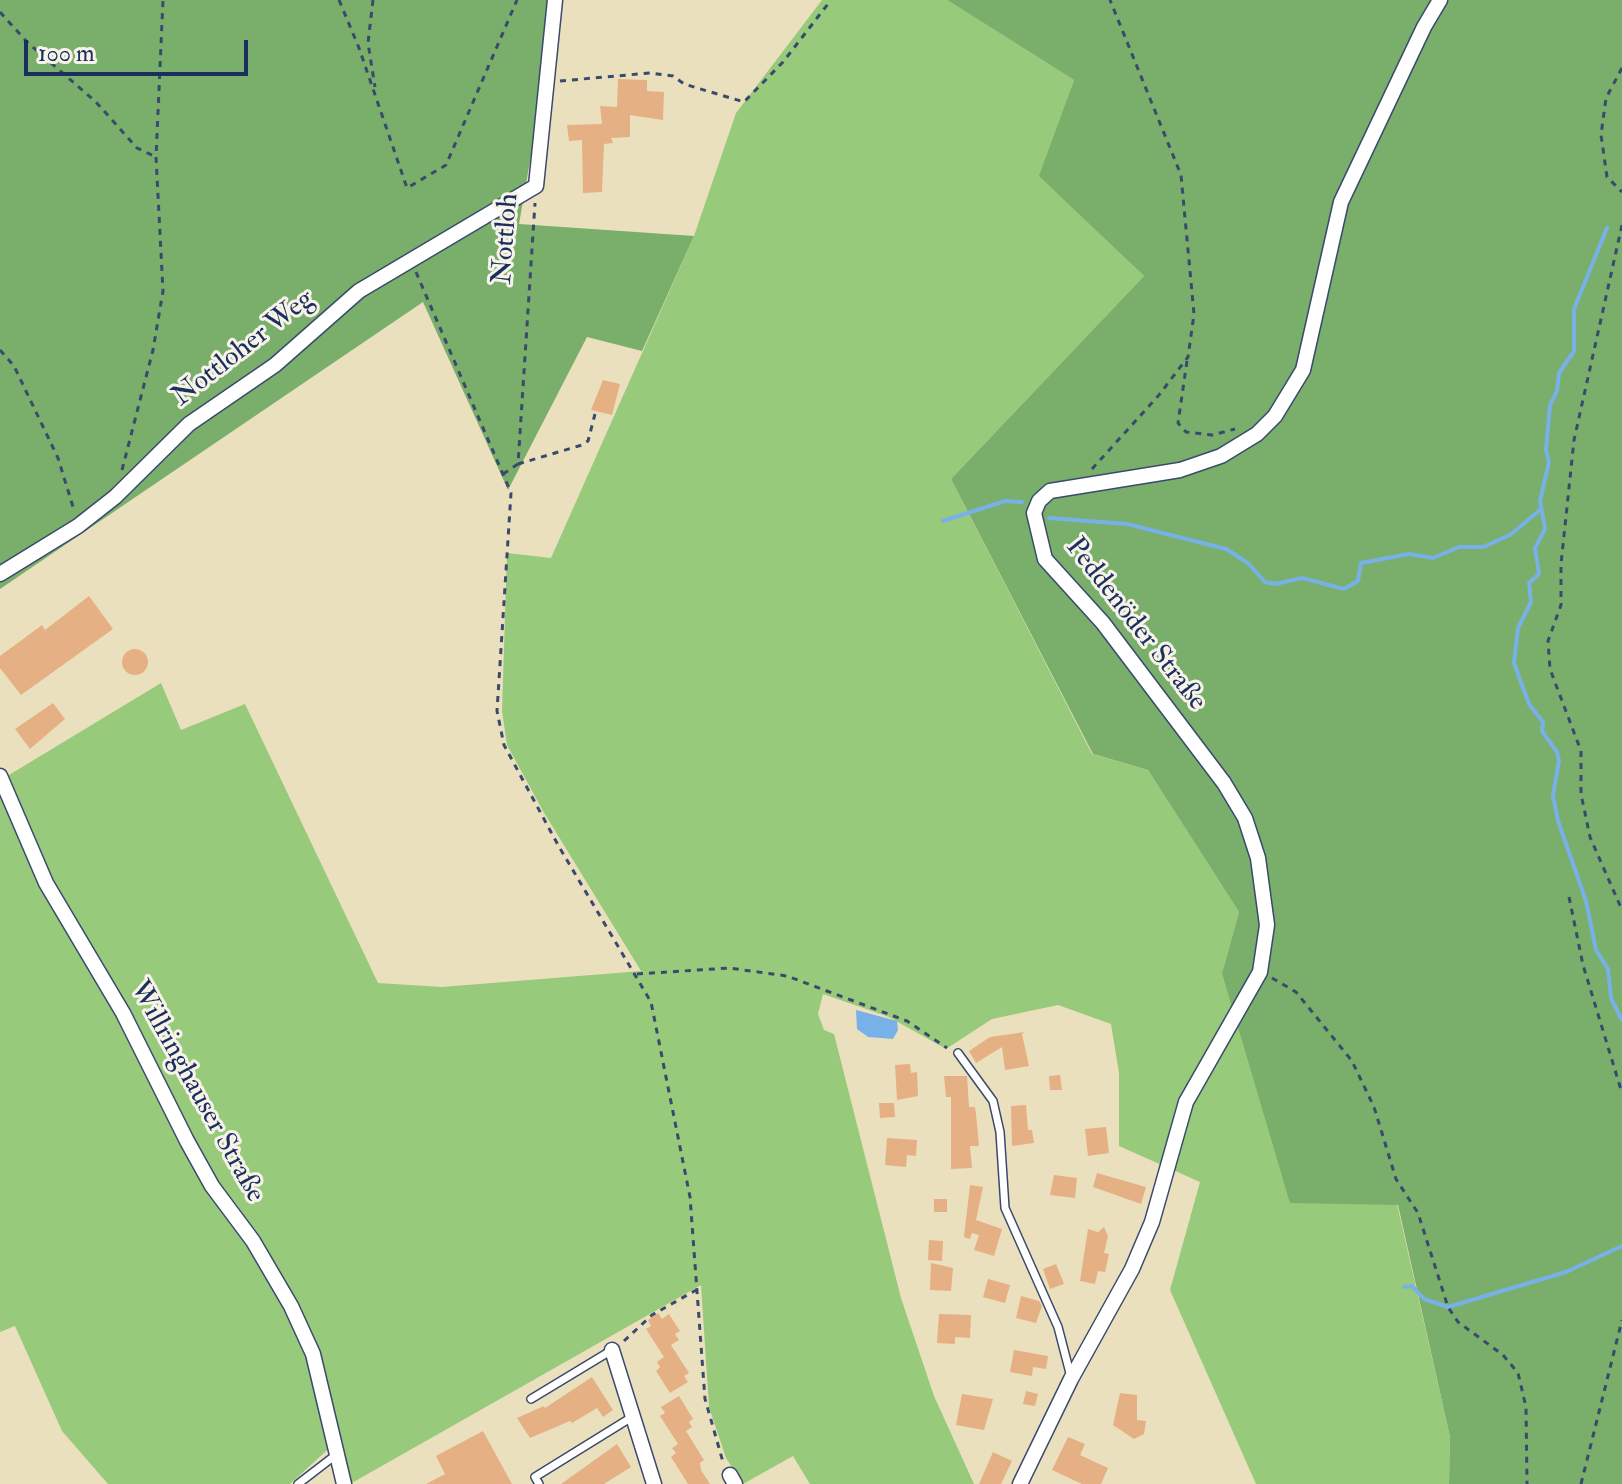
<!DOCTYPE html>
<html>
<head>
<meta charset="utf-8">
<style>
	body { margin:0 }
	#map { position:relative; width:1622px; height:1484px; overflow:hidden; background:#ebe0be; font-family:"IM FELL Double Pica",serif }
	canvas { display:block }
	.scale { position:absolute; left:24px; top:40px; width:224px; height:36px; box-sizing:border-box; border:4px solid #1b2f5e; border-top:0; padding-left:10px; font-size:24px; line-height:28px; white-space:nowrap; color:#1b2f5e; -webkit-text-stroke:6px #f7f3e8; paint-order:stroke }
</style>
</head>
<body>
<div id="map">
<canvas width="1622" height="1484"></canvas>
<div class="scale">100 m</div>
</div>
<script>
const ctx = document.querySelector('canvas').getContext('2d');
ctx.lineJoin = 'round';
function fill(path, color) { ctx.fillStyle = color; ctx.fill(path, 'evenodd'); }
const shape = rows => new Path2D(rows.map(r => 'M' + r).join(''));
function strokePath(path, color, width, dash) { ctx.strokeStyle = color; ctx.lineWidth = width; ctx.lineCap = dash ? 'butt' : 'round'; ctx.setLineDash(dash || []); ctx.stroke(path); }
function label(font, color, halo, rows, align = 'center') {
  ctx.font = font + ' "IM FELL Double Pica",serif'; ctx.lineWidth = 6; ctx.setLineDash([]); ctx.textBaseline = 'middle'; ctx.strokeStyle = halo; ctx.fillStyle = color; for (const [text, x, y, turn = 0] of rows) {
    ctx.save(); ctx.translate(x, y); ctx.rotate((+turn || 0) * Math.PI / 180); ctx.textAlign = isNaN(turn) ? turn : align; if (halo) ctx.strokeText(text, 0, 0); ctx.fillText(text, 0, 0); ctx.restore();
  }
}
const green = shape([
	[822,0,947,0,1074,80,1040,176,1144,276,951,479,1092,754,1148,770,1239,912,1222,973,1397,1204,1450,1437,1449,1484,1256,1484,1170,1290,1200,1182,1119,1146,1119,1073,1111,1024,1058,1005,992,1019,946,1049,889,1017,823,994,818,1014,824,1030,834,1034,901,1298,934,1396,974,1484,810,1484,793,1456,743,1484,726,1458,709,1407,701,1285,350,1484,337,1441,290,1484,108,1484,62,1431,15,1326,0,1332,0,771,4,778,161,683,181,730,245,704,378,983,442,987,641,971,543,811,507,745,502,711,507,553,551,558,694,236,736,113]
]);
const forest = shape([
	[0,0,550,0,545,75,519,224,694,236,642,351,587,337,508,490,423,302,0,589],
	[947,0,1622,0,1622,1484,1449,1484,1450,1437,1398,1205,1290,1203,1222,973,1239,912,1148,770,1093,754,951,479,1144,276,1039,176,1074,80]
]);
const water = shape([
	[856,1010,897,1021,898,1030,893,1039,868,1037,857,1029]
]);
const stream = shape([
	[1607,228,1574,309,1574,351,1559,373,1557,391,1550,405,1546,450,1549,462,1540,501,1545,529,1535,548,1539,574,1529,583,1531,602,1518,628,1514,663,1529,704,1543,722,1542,731,1557,752,1559,761,1553,795,1558,821,1586,901,1596,950,1608,969,1611,998,1622,1020],
	[1049,518,1127,524,1226,549,1248,563,1265,582,1275,584,1302,578,1344,589,1358,581,1361,563,1409,554,1433,558,1459,547,1483,547,1510,535,1541,509],
	[943,521,1005,501,1022,502],
	[1404,1287,1412,1286,1424,1299,1448,1307,1566,1272,1622,1246]
]);
const building = shape([
	[618,79,647,80,647,91,664,92,663,120,630,115,630,137,611,138,613,143,604,144,602,192,583,193,582,140,569,141,567,125,602,124,600,106,617,107],
	[603,380,620,384,612,415,591,410],
	[89,596,113,629,21,695,0,668,0,656,42,625,45,630],
	'122 662a13 13 0 1 1 26 0a13 13 0 1 1-26 0Z',
	[53,703,65,719,30,749,15,729],
	[1025,1032,1022,1034,1029,1066,1005,1070,1002,1047,976,1063,969,1051,990,1037],
	[910,1064,911,1073,917,1072,918,1096,897,1100,895,1065],
	[1060,1075,1062,1090,1050,1090,1049,1076],
	[944,1076,967,1076,969,1107,975,1107,976,1114,979,1146,970,1146,972,1168,951,1169,951,1097,946,1097],
	[879,1103,894,1103,895,1117,880,1118],
	[1026,1105,1028,1130,1032,1130,1034,1143,1012,1146,1011,1106],
	[1106,1127,1109,1153,1088,1156,1085,1129],
	[887,1138,917,1140,916,1156,907,1155,906,1167,885,1165],
	[1097,1173,1146,1187,1141,1204,1093,1187],
	[1054,1175,1077,1178,1075,1198,1050,1195],
	[970,1185,983,1187,976,1220,1002,1229,994,1256,974,1250,979,1235,972,1233,970,1239,964,1237],
	[934,1199,947,1199,947,1212,934,1212],
	[1104,1227,1108,1236,1104,1253,1109,1254,1105,1272,1098,1271,1095,1284,1080,1281,1088,1229,1098,1232],
	[929,1240,943,1241,942,1261,928,1260],
	[931,1263,953,1268,951,1291,930,1290],
	[1056,1264,1064,1284,1050,1289,1043,1269],
	[988,1279,1010,1285,1005,1303,983,1297],
	[1021,1296,1039,1301,1042,1306,1036,1323,1016,1318],
	[658,1313,662,1319,669,1314,680,1331,675,1334,679,1340,671,1345,689,1373,684,1376,688,1382,670,1393,656,1371,660,1367,657,1362,664,1357,646,1329,651,1326,648,1320],
	[939,1314,971,1315,970,1338,955,1337,955,1344,937,1343],
	[1014,1350,1048,1356,1046,1369,1033,1367,1032,1376,1010,1372],
	[592,1377,613,1410,603,1417,597,1408,572,1423,570,1421,530,1438,517,1418,544,1406,545,1408],
	[1026,1391,1038,1394,1035,1406,1023,1404],
	[1120,1393,1137,1395,1137,1420,1146,1421,1144,1434,1134,1439,1113,1425],
	[962,1394,993,1399,984,1430,956,1425],
	[679,1396,693,1419,689,1422,692,1427,686,1431,704,1460,700,1463,701,1470,710,1484,688,1484,671,1457,676,1453,672,1448,678,1444,660,1416,665,1413,661,1407],
	[483,1431,512,1484,426,1484,445,1474,436,1456],
	[1068,1437,1085,1444,1080,1455,1108,1468,1101,1484,1082,1484,1052,1470],
	[617,1444,631,1467,604,1484,561,1484],
	[993,1452,1012,1461,1001,1484,979,1484]
]);
const path = shape([
	[339,0,359,48,407,188,446,165,517,0],
	[373,0,368,43,375,87],
	[0,12,27,42,96,102,137,148,154,156],
	[1622,68,1606,98,1601,135,1607,177,1622,192],
	[560,81,650,73,673,76,684,84,744,102,783,62,831,0],
	[1622,225,1574,440,1561,564,1561,605,1548,641,1550,669,1581,751,1581,794,1590,837,1622,910],
	[416,272,511,493,497,711,504,745,558,845,651,1002,690,1197,705,1399,723,1462],
	[0,350,14,366,58,458,74,510],
	[1187,361,1178,423,1186,432,1212,435,1235,429],
	[518,464,582,445,588,441,595,414],
	[1092,469,1159,395,1188,357,1194,314,1181,175,1110,0],
	[122,470,153,350,163,291,156,157,163,0],
	[503,474,518,464,535,203],
	[1569,897,1583,965,1622,1093],
	[637,974,729,968,787,976,907,1021,947,1048],
	[1272,978,1296,992,1352,1061,1374,1107,1396,1179,1418,1213,1448,1307,1458,1322,1503,1355,1518,1373,1526,1407,1527,1484],
	[624,1341,652,1315,698,1289],
	[1581,1484,1622,1320]
]);
const service = shape([
	[958,1053,993,1101,1000,1132,1005,1208,1058,1327,1071,1377],
	[531,1399,612,1350],
	[298,1484,337,1454],
	[539,1484,535,1477,632,1417]
]);
const minor = shape([
	[0,574,78,526,115,497,189,424,275,365,359,291,536,186,555,0],
	[0,776,46,883,123,1013,187,1141,212,1186,253,1241,291,1306,313,1354,344,1484],
	[612,1350,654,1484],
	[730,1475,735,1484],
	[1020,1484,1071,1379,1132,1269,1152,1222,1186,1102,1260,972,1267,925,1258,858,1245,818,1224,783,1103,623,1045,559,1034,513,1039,501,1050,491,1180,470,1221,456,1257,434,1275,416,1303,370,1341,202,1424,27,1440,0]
]);
const streetNames = [
	["Nottloh",507,239,-86],
	["Nottloher Weg",244,349,-38],
	["Peddenöder Straße",1135,625,52],
	["Willringhauser Straße",196,1092,61]
];
fill(green, '#97ca7b');
fill(forest, '#79ae6b');
fill(water, '#78b1e8');
strokePath(stream, '#78b1e8', 4);
fill(building, '#e5b083');
strokePath(service, '#3a4a6c', 10);
strokePath(minor, '#3a4a6c', 17);
strokePath(path, '#3a4a6c', 3, [6, 6]);
strokePath(service, '#fff', 7);
strokePath(minor, '#fff', 14);
label('28px', '#1b2f5e', '#f7f3e8', streetNames);
</script>
</body>
</html>
